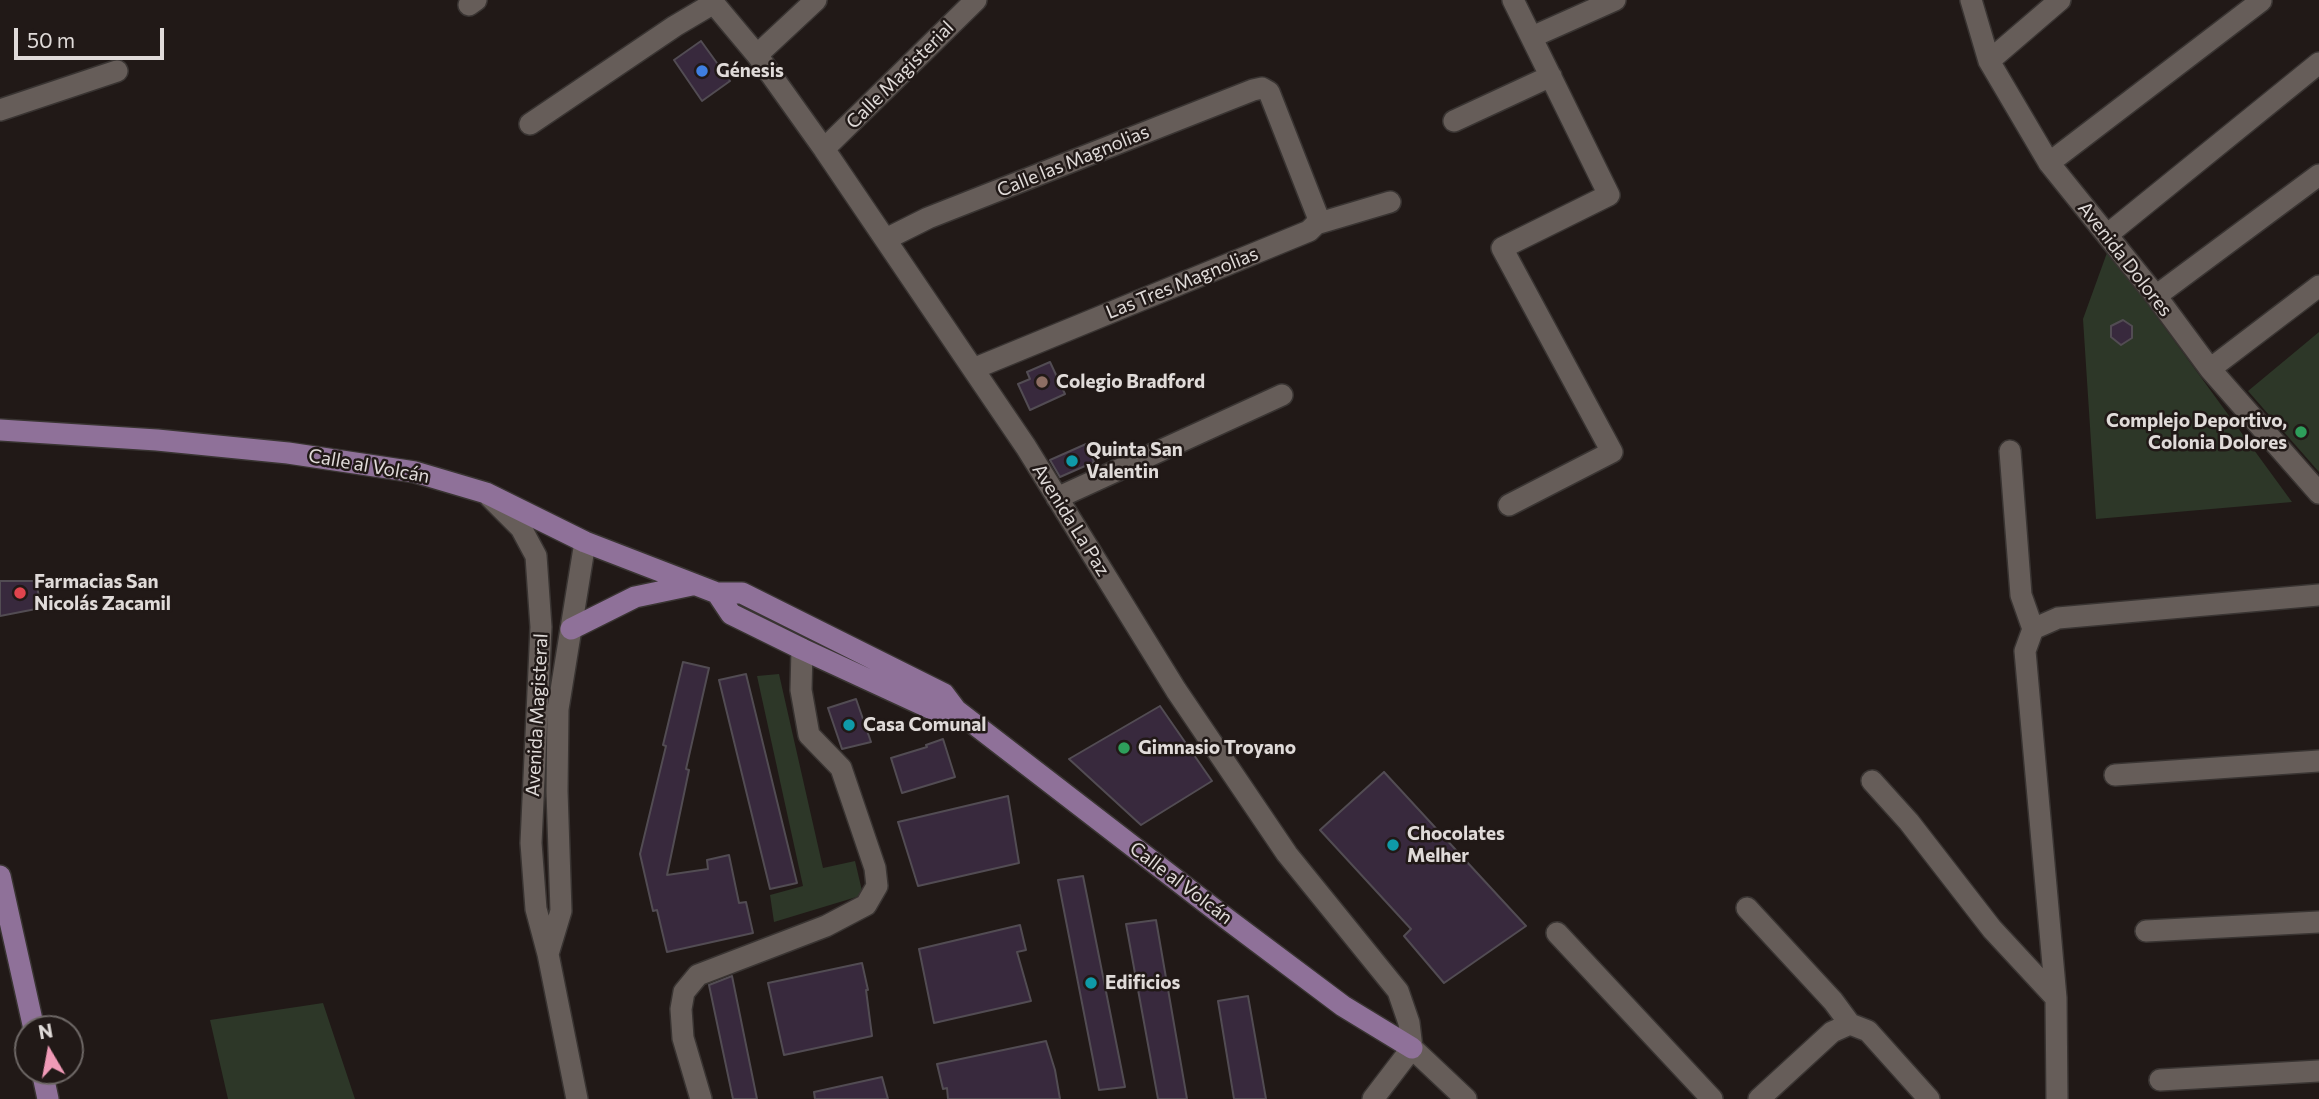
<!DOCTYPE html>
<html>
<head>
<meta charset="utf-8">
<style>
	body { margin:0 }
	#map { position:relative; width:2319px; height:1099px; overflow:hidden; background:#211917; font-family:Commissioner,sans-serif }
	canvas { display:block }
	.north { position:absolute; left:14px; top:1015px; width:70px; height:70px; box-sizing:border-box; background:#211917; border:2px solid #6d6765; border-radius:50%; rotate:350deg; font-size:19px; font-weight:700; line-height:28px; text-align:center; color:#e0dbd9 }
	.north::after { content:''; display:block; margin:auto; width:24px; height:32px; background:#f09ab7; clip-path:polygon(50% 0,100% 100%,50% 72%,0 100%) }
	.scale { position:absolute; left:14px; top:28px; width:150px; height:32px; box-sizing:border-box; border:4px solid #e0dbd9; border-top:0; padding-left:9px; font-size:21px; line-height:24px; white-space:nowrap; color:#e0dbd9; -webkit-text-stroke:5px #211917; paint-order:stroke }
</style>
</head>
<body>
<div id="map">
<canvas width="2319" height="1099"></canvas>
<div class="north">N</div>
<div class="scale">50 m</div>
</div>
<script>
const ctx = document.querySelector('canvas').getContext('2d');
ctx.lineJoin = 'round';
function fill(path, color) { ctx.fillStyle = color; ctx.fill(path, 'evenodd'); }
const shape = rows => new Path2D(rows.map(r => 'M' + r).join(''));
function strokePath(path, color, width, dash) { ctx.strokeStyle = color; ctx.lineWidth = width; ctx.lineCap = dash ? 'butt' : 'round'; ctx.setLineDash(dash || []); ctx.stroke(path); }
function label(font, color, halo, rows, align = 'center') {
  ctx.font = font + ' Commissioner,sans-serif'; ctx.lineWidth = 5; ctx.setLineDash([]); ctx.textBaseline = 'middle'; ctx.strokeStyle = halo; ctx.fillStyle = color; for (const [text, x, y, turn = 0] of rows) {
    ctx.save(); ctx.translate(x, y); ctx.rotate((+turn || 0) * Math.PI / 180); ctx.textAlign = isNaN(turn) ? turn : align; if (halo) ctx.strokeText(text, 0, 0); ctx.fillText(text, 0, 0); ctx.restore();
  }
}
const green = shape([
	[2108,250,2292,502,2096,519,2083,319],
	[2319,332,2319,472,2248,391],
	[779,674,823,868,855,861,863,895,774,922,770,895,803,886,757,676],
	[323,1003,355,1099,228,1099,210,1020]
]);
const building = shape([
	[701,41,730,81,702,101,674,60,701,41],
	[2123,320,2132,326,2132,338,2121,345,2111,337,2111,326,2123,320],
	[1050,362,1065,394,1030,410,1018,384,1030,379,1027,372,1050,362],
	[1086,444,1094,462,1060,477,1050,460,1086,444],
	[0,581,36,581,41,608,0,616,0,581],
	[683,662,709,668,686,769,689,770,667,875,708,869,707,860,729,855,739,903,746,902,753,933,667,952,657,910,653,911,640,854,666,746,663,745,683,662],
	[746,674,797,883,770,889,719,680,746,674],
	[856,699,871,742,842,749,828,708,856,699],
	[1160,706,1212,781,1141,825,1069,759,1160,706],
	[943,739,955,777,902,793,891,758,927,747,926,745,943,739],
	[1384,772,1526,926,1444,983,1404,936,1411,929,1320,830,1384,772],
	[1008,796,1019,863,918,886,898,822,1008,796],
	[1083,876,1125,1087,1099,1090,1058,880,1083,876],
	[1156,920,1187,1099,1158,1099,1126,924,1156,920],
	[1020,925,1026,950,1017,952,1031,1001,934,1023,919,949,1020,925],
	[862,963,868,990,866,990,872,1036,784,1055,768,983,862,963],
	[732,976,757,1099,733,1099,709,985,732,976],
	[1248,996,1266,1099,1234,1099,1218,1001,1248,996],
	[1046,1041,1055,1070,1060,1099,948,1099,947,1088,943,1089,937,1064,1046,1041],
	[882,1077,888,1099,815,1099,814,1092,882,1077]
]);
const minor = shape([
	[711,0,757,55,824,149,973,369,1026,447,1176,690,1287,854,1398,991,1409,1023,1412,1048],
	[1971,0,1989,61,2049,163,2156,296,2210,369,2319,493],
	[469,5,476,0],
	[1532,37,1615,0],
	[757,55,816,0],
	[1989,61,2060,0],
	[0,110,117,71],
	[1454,121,1551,76],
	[530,124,675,26,714,3],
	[824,149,976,0],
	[2049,163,2261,1],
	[2107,235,2319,63],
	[886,239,928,218,1253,90,1262,88,1269,92,1318,217,1316,224],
	[2156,296,2319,175],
	[973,369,1309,231,1316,224,1390,202],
	[2210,369,2319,286],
	[2010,451,2021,595,2033,629,2025,651,2056,998,2057,1099],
	[490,497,521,528,536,556,541,627,531,843,536,909,548,954,577,1099],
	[1057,498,1282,395],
	[1509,505,1612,452,1502,248,1609,195,1513,0],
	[2033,629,2058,618,2319,595],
	[2115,775,2319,761],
	[1872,781,1909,822,1992,929,2056,998],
	[1747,908,1833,1001,1850,1024,1868,1031,1929,1099],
	[2146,931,2319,922],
	[1557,933,1712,1099],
	[548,954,561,911,557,791,558,709,585,542],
	[1412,1048,1466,1099],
	[2160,1080,2319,1071],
	[701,1099,683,1038,681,1009,684,992,698,975,826,926,866,905,877,886,875,868,841,768,809,735,801,690,802,649],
	[1373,1099,1412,1048],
	[1759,1099,1832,1032,1850,1024]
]);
const major = shape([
	[0,430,157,440,288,453,415,472,486,493,585,542,717,593,742,593,944,694,956,710,1227,919,1343,1006,1412,1048],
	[717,593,731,614,802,649,934,710,956,710],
	[571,629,635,597,692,585],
	[0,876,34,1029],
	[42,1071,48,1099]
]);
const markers = [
	[702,71,7,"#3f7fe0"],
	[1042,382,7,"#8d6e63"],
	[2301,432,7,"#2e9e5b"],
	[1072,461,7,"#0f9aa8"],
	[20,593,7,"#e0444e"],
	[849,725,7,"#0f9aa8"],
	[1124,748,7,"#2e9e5b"],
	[1393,845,7,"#0f9aa8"],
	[1091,983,7,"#0f9aa8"]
];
const poiNames = [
	["Génesis",716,71],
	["Colegio Bradford",1056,382],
	["Complejo Deportivo,",2287,421,"right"],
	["Colonia Dolores",2287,443,"right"],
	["Quinta San",1086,450],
	["Valentin",1086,472],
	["Farmacias San",34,582],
	["Nicolás Zacamil",34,604],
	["Casa Comunal",863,725],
	["Gimnasio Troyano",1138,748],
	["Chocolates",1407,834],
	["Melher",1407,856],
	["Edificios",1105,983]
];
const streetNames = [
	["Calle Magisterial",900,75,-45],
	["Calle las Magnolias",1073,161,-22],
	["Avenida Dolores",2125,259,52],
	["Las Tres Magnolias",1182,283,-22],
	["Calle al Volcán",369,466,10],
	["Avenida La Paz",1071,520,58],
	["Avenida Magisteral",537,715,-87],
	["Calle al Volcán",1181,883,37]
];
fill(green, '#2d3728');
fill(building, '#38293d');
strokePath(building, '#524c53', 2);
strokePath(minor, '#393432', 24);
strokePath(major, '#393432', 24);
strokePath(minor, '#665d59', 21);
strokePath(major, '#8f7199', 21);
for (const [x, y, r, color] of markers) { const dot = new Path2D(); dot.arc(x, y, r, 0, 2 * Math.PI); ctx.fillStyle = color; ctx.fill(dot); strokePath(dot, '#211917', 2.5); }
label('bold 19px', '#e0dbd9', '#211917', poiNames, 'left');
label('19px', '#e0dbd9', '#211917', streetNames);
</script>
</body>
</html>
